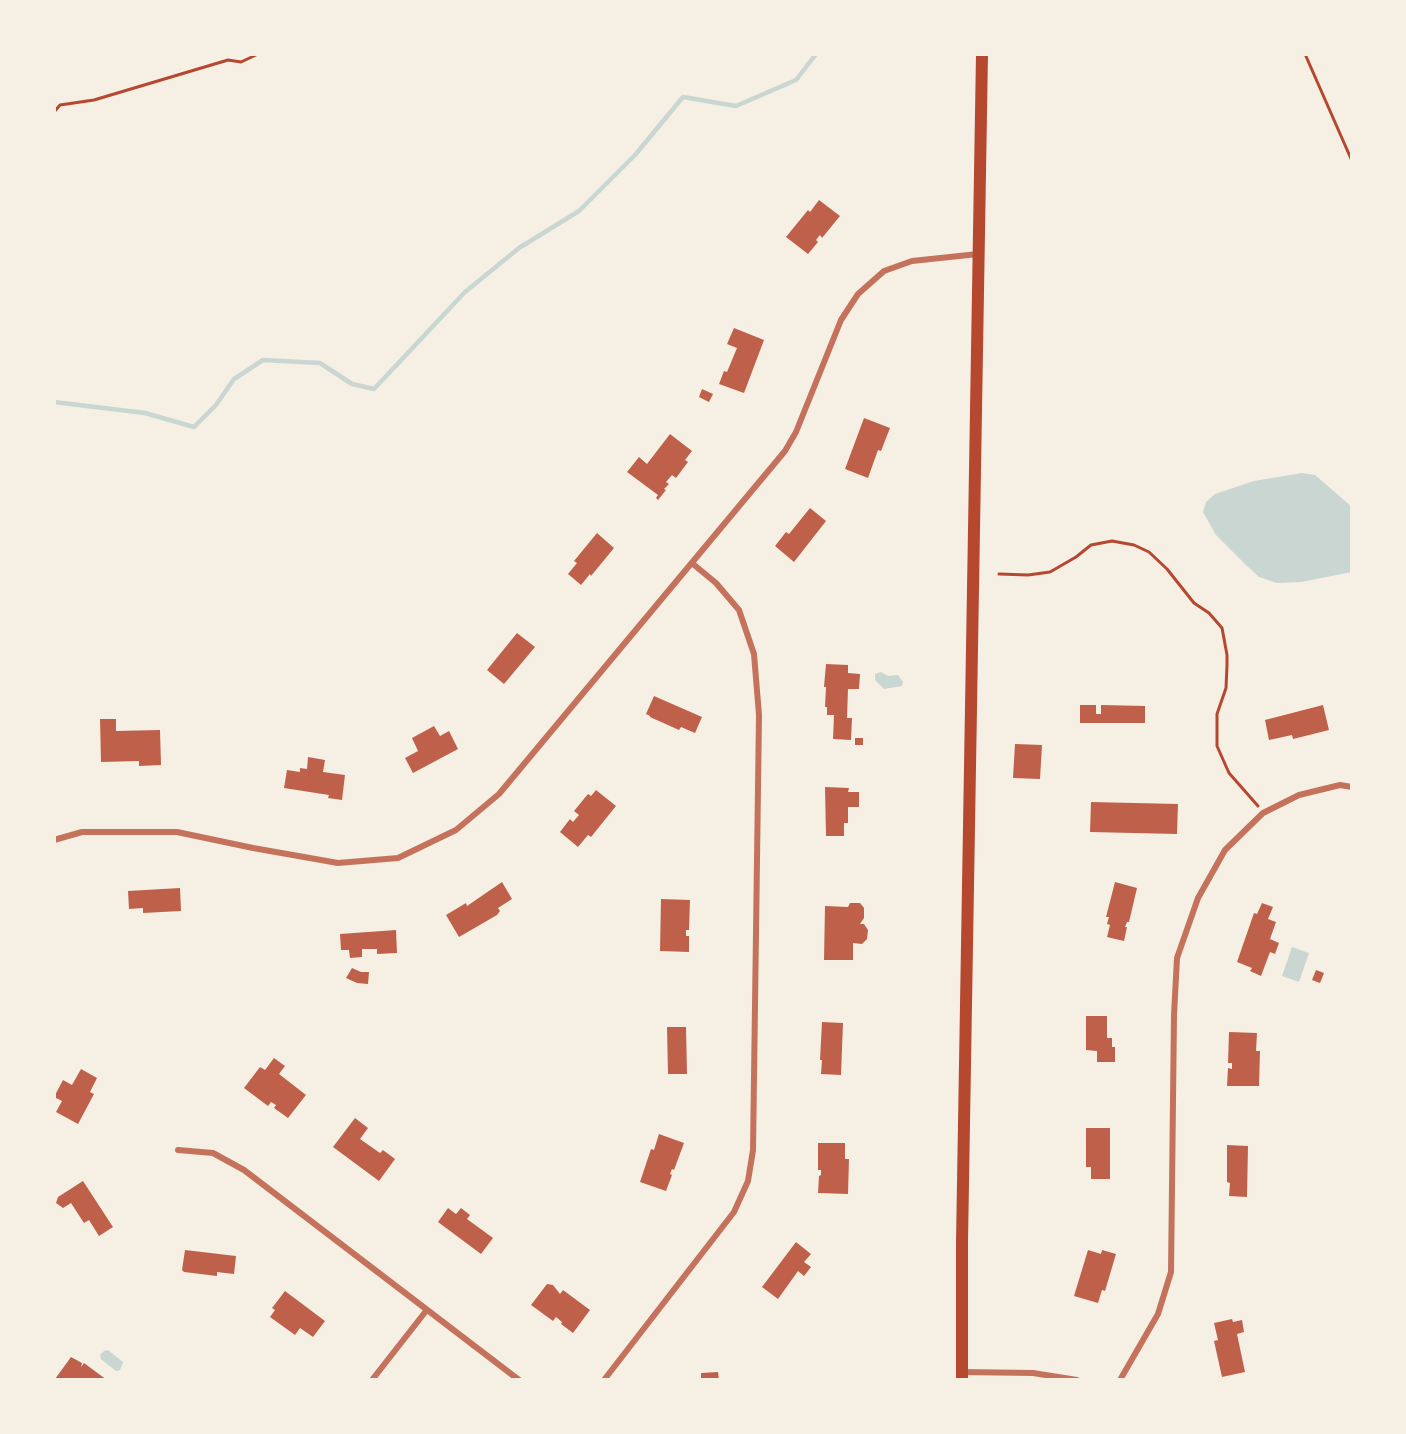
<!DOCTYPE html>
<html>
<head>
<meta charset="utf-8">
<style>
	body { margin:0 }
	#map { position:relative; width:1406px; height:1434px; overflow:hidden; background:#f6efe4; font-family:"DejaVu Sans",sans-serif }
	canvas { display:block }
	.frame { position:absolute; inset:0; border:56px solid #f6efe4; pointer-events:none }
</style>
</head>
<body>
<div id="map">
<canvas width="1406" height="1434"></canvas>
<div class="frame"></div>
</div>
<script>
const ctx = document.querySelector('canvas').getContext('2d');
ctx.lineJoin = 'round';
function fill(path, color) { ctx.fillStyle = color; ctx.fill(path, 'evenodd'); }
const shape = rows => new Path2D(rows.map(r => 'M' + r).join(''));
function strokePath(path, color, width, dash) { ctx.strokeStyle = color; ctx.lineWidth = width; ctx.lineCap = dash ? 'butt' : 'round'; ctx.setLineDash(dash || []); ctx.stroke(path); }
const water = shape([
	[1302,473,1315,475,1352,507,1352,572,1301,582,1277,583,1259,577,1246,565,1216,535,1203,512,1206,502,1215,494,1254,481],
	[881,672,888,676,898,675,903,682,902,686,884,689,875,680,875,674],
	[1292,947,1309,953,1299,982,1282,976],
	[108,1350,123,1362,120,1370,116,1371,101,1359,100,1355,104,1351]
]);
const stream = shape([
	[54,402,145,413,194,427,216,405,234,379,263,360,320,363,352,384,374,389,465,292,519,248,579,211,635,155,683,97,736,106,796,80,816,54]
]);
const building = shape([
	[819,200,840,216,822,238,820,235,816,240,818,242,808,254,786,237,808,210,810,212],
	[734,328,764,340,744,393,719,384,724,371,727,372,737,348,727,344],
	[702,389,713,394,709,402,699,397],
	[864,418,890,428,881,451,878,450,868,478,845,469],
	[670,434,692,451,685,460,688,462,676,478,672,475,666,482,669,484,664,489,666,490,658,500,656,498,658,495,627,472,639,457,647,464],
	[810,508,826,521,794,562,775,546,786,532,789,534],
	[597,533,614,548,591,576,590,574,581,585,568,574,577,563,574,561],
	[517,633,535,647,504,684,487,670],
	[826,664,848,665,848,673,860,674,859,689,848,689,847,718,852,718,851,740,833,739,834,715,827,715,827,707,825,707,826,687,824,687],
	[654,696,702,717,695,733,681,727,679,730,650,717,650,716,646,714],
	[1080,705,1096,705,1096,714,1101,714,1101,705,1145,706,1145,723,1080,723],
	[1323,705,1329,730,1293,739,1292,735,1269,740,1265,720],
	[100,719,116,719,116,731,160,730,161,765,139,766,139,761,101,762],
	[434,726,440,736,449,731,458,749,413,773,405,758,418,751,412,738],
	[855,738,863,738,863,745,855,745],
	[1015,744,1042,745,1040,779,1013,778],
	[308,757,325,760,323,772,345,775,342,800,328,798,329,795,284,788,287,770,300,772,300,768,307,769],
	[825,787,849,788,848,792,859,792,859,807,848,807,848,823,844,823,844,836,826,836],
	[596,790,616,806,591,837,588,835,578,847,560,832,570,819,573,822,579,815,574,811,588,794,591,796],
	[1091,802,1178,804,1177,834,1090,832],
	[502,882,512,899,498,908,500,911,497,915,459,937,446,915,466,903,467,906],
	[1115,882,1137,888,1129,922,1127,922,1125,927,1127,927,1124,941,1107,937,1110,925,1107,924,1109,917,1106,917],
	[180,888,181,911,143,913,143,908,129,909,128,891],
	[661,899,690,900,689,930,686,930,686,936,689,936,689,952,660,951],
	[850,903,860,903,864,908,864,918,860,924,864,924,868,930,867,939,862,944,853,943,853,960,824,960,825,906,848,907],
	[1262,903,1273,907,1268,919,1276,922,1270,939,1279,943,1275,954,1270,952,1261,976,1250,971,1252,968,1237,962,1254,913,1257,914],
	[396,930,397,953,377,954,377,949,362,949,362,957,350,958,349,950,341,950,340,934],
	[352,968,361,972,369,972,368,984,357,983,346,978],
	[1316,970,1324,973,1320,983,1312,980],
	[1086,1016,1107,1016,1107,1038,1112,1038,1112,1047,1115,1047,1115,1062,1097,1062,1097,1051,1086,1050],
	[822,1022,843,1023,841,1075,821,1074,822,1060,820,1060],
	[667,1027,686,1027,687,1074,668,1074],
	[1229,1032,1257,1033,1256,1051,1260,1051,1259,1086,1227,1086,1228,1068,1232,1069,1232,1063,1228,1063],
	[274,1058,285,1066,279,1074,306,1095,288,1118,274,1108,276,1105,271,1102,268,1106,244,1088,260,1067,265,1070],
	[81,1069,97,1078,90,1092,94,1094,78,1124,56,1112,62,1101,54,1097,63,1080,72,1085],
	[355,1118,368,1128,360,1139,380,1153,383,1150,395,1159,379,1181,333,1147],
	[1086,1128,1110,1128,1110,1179,1091,1179,1091,1167,1086,1167],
	[659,1134,684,1143,674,1170,672,1169,670,1174,672,1175,666,1191,640,1182,651,1149,654,1150],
	[818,1143,845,1143,845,1159,849,1159,848,1194,818,1193,819,1176,821,1175,821,1170,818,1170],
	[1227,1145,1248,1146,1247,1197,1229,1196,1230,1183,1227,1182],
	[83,1181,113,1227,99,1236,89,1220,84,1223,71,1203,63,1208,56,1203,58,1197],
	[448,1208,456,1214,461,1208,470,1215,467,1219,493,1238,481,1254,438,1222],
	[796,1242,811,1254,804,1262,811,1267,804,1276,798,1271,778,1299,762,1287],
	[185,1250,236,1256,234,1274,217,1272,217,1276,184,1272,182,1270],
	[1088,1250,1101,1254,1102,1250,1116,1254,1105,1291,1102,1290,1098,1303,1074,1296],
	[547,1284,553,1285,560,1294,563,1290,590,1310,573,1333,561,1324,562,1322,556,1317,553,1321,531,1305],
	[285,1291,325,1321,313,1337,300,1328,295,1335,270,1317,275,1310,272,1308],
	[1232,1319,1233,1322,1242,1320,1244,1332,1237,1334,1245,1372,1222,1377,1214,1341,1218,1340,1214,1323],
	[71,1357,82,1363,81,1367,84,1363,107,1380,57,1380,55,1379],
	[718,1372,719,1380,701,1380,701,1373]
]);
const path = shape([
	[1305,54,1352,161],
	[54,112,60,105,94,100,228,60,241,62,258,54],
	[999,574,1028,575,1050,572,1076,557,1091,545,1112,541,1134,545,1149,552,1167,569,1194,603,1209,613,1222,628,1227,655,1227,665,1226,688,1217,714,1217,746,1229,773,1258,806]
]);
const minor = shape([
	[54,840,82,832,177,832,253,848,338,863,398,858,456,830,499,794,785,451,796,432,841,320,858,294,884,271,912,261,978,254],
	[178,1150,213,1153,244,1170,519,1380],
	[962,1372,1033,1373,1077,1380],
	[372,1380,426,1311],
	[604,1380,734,1212,748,1181,753,1150,759,715,754,654,739,610,716,583,693,564],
	[1120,1380,1158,1314,1171,1272,1174,1015,1177,958,1198,898,1225,850,1263,813,1299,795,1340,785,1352,787]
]);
const secondary = shape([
	[962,1380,962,1242,982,54]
]);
fill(water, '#c9d6d2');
strokePath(stream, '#c9d6d2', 4.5);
fill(building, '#bf614a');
strokePath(path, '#b5482f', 3);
strokePath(minor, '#c5725c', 6);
strokePath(secondary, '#b5482f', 12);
</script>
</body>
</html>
